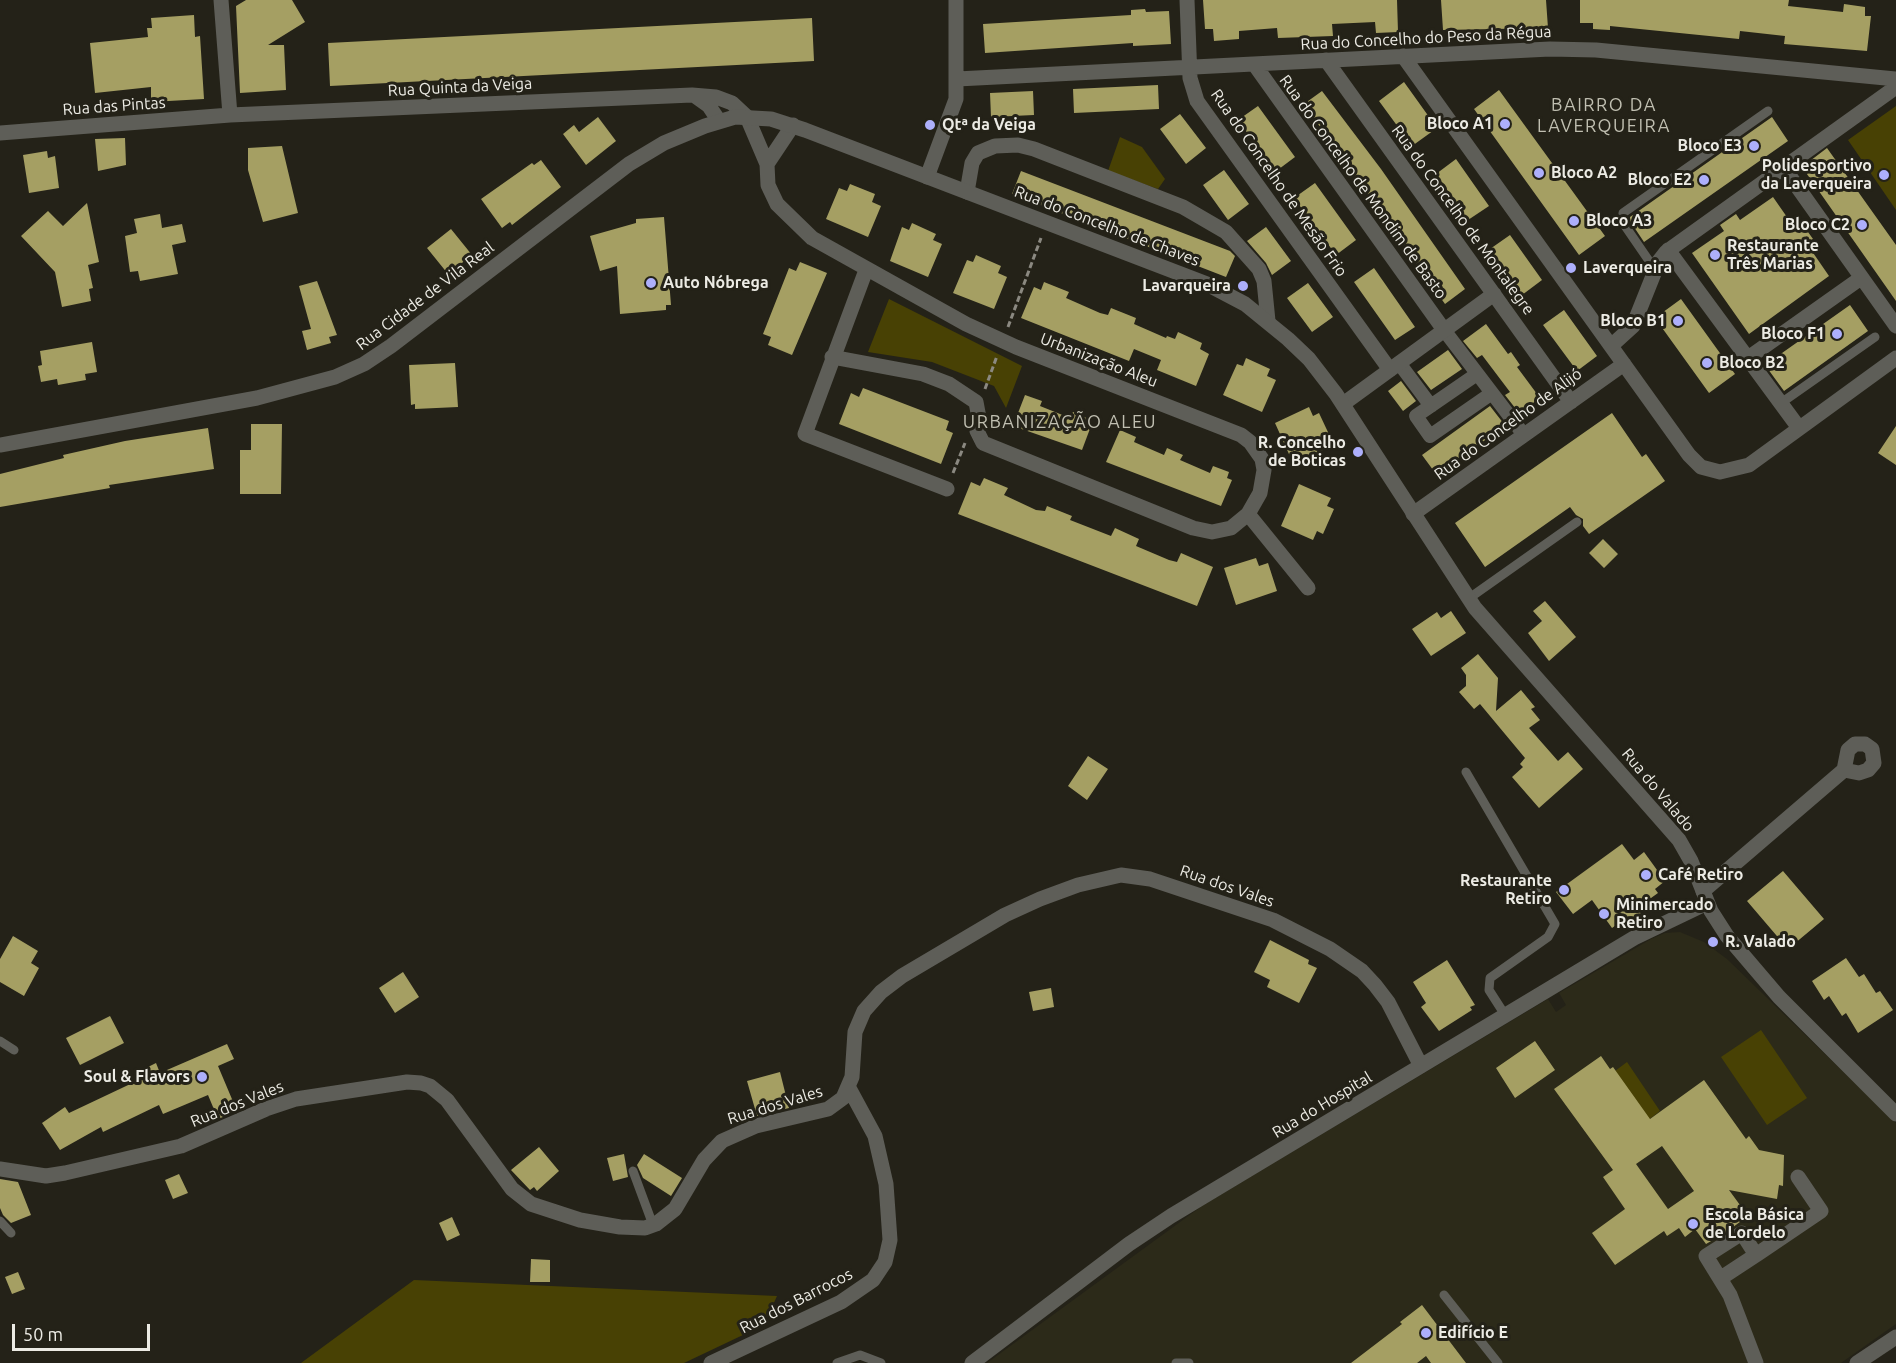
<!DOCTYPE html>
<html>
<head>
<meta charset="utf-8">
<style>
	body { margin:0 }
	#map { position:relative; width:1896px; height:1363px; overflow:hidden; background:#242218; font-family:Ubuntu,sans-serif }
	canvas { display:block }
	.scale { position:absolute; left:12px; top:1324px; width:138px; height:27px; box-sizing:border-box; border:3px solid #ecebe4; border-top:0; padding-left:8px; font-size:18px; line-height:21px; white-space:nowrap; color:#ecebe4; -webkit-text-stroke:4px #242218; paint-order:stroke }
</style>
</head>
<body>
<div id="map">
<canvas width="1896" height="1363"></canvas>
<div class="scale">50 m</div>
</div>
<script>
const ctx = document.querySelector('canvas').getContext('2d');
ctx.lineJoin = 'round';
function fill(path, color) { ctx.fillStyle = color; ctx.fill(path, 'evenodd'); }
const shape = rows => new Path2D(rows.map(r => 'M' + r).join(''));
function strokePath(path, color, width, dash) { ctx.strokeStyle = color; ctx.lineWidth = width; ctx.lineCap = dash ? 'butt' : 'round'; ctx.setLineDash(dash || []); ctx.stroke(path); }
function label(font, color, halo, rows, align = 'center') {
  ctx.font = font + ' Ubuntu,sans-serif'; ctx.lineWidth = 6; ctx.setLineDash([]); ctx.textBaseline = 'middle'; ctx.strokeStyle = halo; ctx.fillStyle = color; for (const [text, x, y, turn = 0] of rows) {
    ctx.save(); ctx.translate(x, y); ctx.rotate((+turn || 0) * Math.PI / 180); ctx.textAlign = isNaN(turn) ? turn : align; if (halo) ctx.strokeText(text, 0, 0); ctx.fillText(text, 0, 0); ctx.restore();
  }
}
const built = shape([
	[1680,932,1704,942,1727,959,1896,1123,1896,1324,1841,1363,987,1363,1202,1206,1548,999,1556,1012,1566,1005,1559,993,1651,939,1665,933]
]);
const green = shape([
	[1896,106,1896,210,1848,140],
	[1120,137,1142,147,1165,179,1158,189,1108,171],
	[889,299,1022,366,1006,408,994,386,932,362,868,352],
	[1761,1030,1807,1098,1767,1125,1721,1057],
	[1627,1062,1660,1111,1647,1121,1615,1071],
	[414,1280,777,1296,764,1325,684,1363,301,1363]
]);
const building = shape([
	[246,0,292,0,305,22,268,45,284,45,286,90,240,93,236,6],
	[1203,0,1397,0,1398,32,1376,33,1375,22,1332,24,1333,36,1278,38,1277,28,1239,31,1239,39,1214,41,1213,29,1205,29],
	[1441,0,1546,0,1548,28,1443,30],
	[1580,0,1789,0,1788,6,1843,12,1844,4,1865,7,1865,16,1871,16,1867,51,1784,44,1785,36,1740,31,1739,39,1610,26,1610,30,1593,29,1593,23,1580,23],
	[1145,9,1146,12,1169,11,1171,44,1133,46,1133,43,985,53,983,24,1131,15,1131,10],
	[194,15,195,37,200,36,204,99,151,102,151,87,95,93,90,43,148,37,147,28,152,28,151,18],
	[812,18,814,61,330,86,328,43],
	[1404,82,1437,128,1412,146,1379,101],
	[1158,85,1159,109,1074,113,1073,89],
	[1499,90,1605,236,1579,255,1474,109],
	[1033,91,1034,115,991,117,990,93],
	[1322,91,1381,169,1465,289,1445,304,1304,104],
	[1258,106,1295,157,1275,172,1238,120],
	[1180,114,1206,148,1186,164,1160,129],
	[598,117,616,141,586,165,563,134,574,125,579,132],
	[1772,117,1788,141,1644,242,1630,221,1630,217],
	[125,138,126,165,98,171,95,139],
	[282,146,298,213,263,222,248,170,248,148],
	[1827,148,1896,245,1896,301,1802,167],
	[47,151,48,158,55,156,59,188,29,193,23,155],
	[1456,159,1489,206,1468,220,1436,174],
	[541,160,561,187,512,225,510,222,502,228,481,199,532,163,534,165],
	[1224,170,1249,204,1228,220,1203,185],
	[1021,171,1230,251,1235,256,1226,277,1012,194],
	[1315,183,1356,240,1336,255,1294,198],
	[850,184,875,194,872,202,881,206,868,237,826,219,839,188,847,191],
	[1773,197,1796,230,1803,225,1813,239,1807,244,1829,276,1749,334,1692,253,1724,231,1720,225,1736,214,1740,220],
	[87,203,99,262,88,265,93,288,89,289,91,301,62,307,55,272,21,236,48,211,63,226],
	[160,214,162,228,182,224,186,242,172,245,178,274,140,281,138,271,130,272,125,236,137,233,134,219],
	[664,217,671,305,666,305,666,310,620,314,617,266,600,271,590,236,636,223,636,219],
	[912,223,936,234,933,240,942,244,928,277,890,261,902,227,909,230],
	[1266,227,1291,261,1272,275,1266,263,1247,241],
	[451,229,472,255,448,274,427,248],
	[1510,235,1542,280,1522,295,1490,249],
	[976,255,1001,266,998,273,1007,277,994,309,953,293,967,260,973,262],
	[800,262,827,273,792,355,768,345,771,337,763,334,789,268,796,271],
	[1374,268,1415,327,1395,340,1354,282],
	[317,281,337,335,329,337,331,343,307,350,302,331,311,329,299,286],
	[1044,282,1069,292,1066,298,1100,313,1108,315,1111,308,1136,318,1134,324,1166,338,1167,336,1175,339,1178,332,1202,343,1200,349,1209,354,1196,386,1157,370,1161,360,1134,349,1129,361,1021,318,1034,287,1041,290],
	[1308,283,1333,317,1312,332,1287,298],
	[1681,299,1735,374,1709,393,1655,318],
	[1850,305,1868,331,1784,391,1765,365],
	[1564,310,1597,356,1577,371,1543,325],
	[1486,324,1508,354,1511,352,1520,365,1517,367,1540,398,1519,413,1505,395,1510,392,1482,355,1477,358,1463,341],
	[92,342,97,372,85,374,86,380,58,385,57,379,41,382,38,366,42,365,40,351],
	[1448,350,1462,369,1431,390,1417,372],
	[1246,358,1270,369,1267,376,1276,380,1262,412,1223,395,1237,364,1243,366],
	[455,363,458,407,415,409,415,404,411,405,409,365],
	[1401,381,1416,401,1403,411,1388,391],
	[863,388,949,421,946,430,953,433,941,464,839,424,851,393,859,397],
	[1025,395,1042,401,1040,406,1070,418,1073,412,1089,419,1087,424,1091,426,1082,450,1013,426],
	[1490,406,1504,424,1504,427,1436,474,1422,455],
	[1309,407,1313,416,1319,413,1334,445,1293,463,1275,423],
	[1612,413,1642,457,1646,454,1665,481,1589,534,1583,526,1583,519,1576,515,1570,507,1485,567,1455,523],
	[251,424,282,424,281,494,240,494,240,450,251,450],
	[1896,426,1896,465,1878,453],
	[208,428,214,469,109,485,110,488,0,507,0,474,64,458,63,455,125,441],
	[1120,430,1136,437,1134,442,1164,455,1167,448,1183,455,1180,460,1210,473,1213,466,1229,472,1227,478,1232,480,1221,506,1106,462],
	[984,478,1008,488,1004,495,1036,510,1045,511,1047,506,1072,516,1070,520,1111,536,1115,528,1139,539,1136,546,1169,560,1177,562,1181,553,1213,567,1197,606,958,514,971,482,980,486],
	[1299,484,1331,498,1327,506,1334,509,1323,534,1317,531,1313,540,1281,526],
	[1603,539,1618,554,1604,568,1589,553],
	[1256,558,1259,566,1268,563,1277,591,1236,605,1224,568],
	[1545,601,1576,637,1549,661,1528,633,1542,621,1533,611],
	[1451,611,1466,633,1431,656,1412,629,1437,612,1441,618],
	[1478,654,1498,678,1496,711,1521,690,1535,707,1531,709,1540,720,1529,728,1558,761,1568,752,1583,769,1539,808,1512,777,1523,767,1520,764,1525,758,1480,704,1474,709,1459,692,1466,686,1466,675,1461,668],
	[1088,756,1108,769,1087,800,1068,786],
	[1622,844,1634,860,1644,852,1665,881,1655,889,1658,893,1644,903,1647,908,1632,920,1629,916,1612,928,1592,900,1573,914,1556,892],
	[1783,871,1824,919,1788,949,1747,901],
	[13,936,38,951,31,963,39,968,24,996,0,982,0,959],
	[1270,940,1309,960,1308,964,1317,968,1299,1003,1267,987,1270,980,1254,972],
	[1846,958,1859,977,1864,974,1876,993,1880,991,1893,1010,1858,1033,1846,1013,1842,1016,1829,996,1824,1000,1812,981],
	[1447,960,1475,1005,1470,1007,1472,1010,1439,1031,1421,1007,1426,1003,1413,982],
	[403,972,419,997,395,1013,379,988],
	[1051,988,1054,1007,1033,1011,1029,992],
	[110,1016,124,1043,80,1065,66,1038],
	[1535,1041,1555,1070,1515,1098,1496,1068],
	[227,1044,234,1059,218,1066,237,1111,218,1119,208,1095,163,1114,159,1105,103,1132,101,1127,60,1150,42,1123,65,1107,69,1113,143,1078,140,1071,156,1063,160,1073],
	[1601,1056,1610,1069,1613,1067,1650,1119,1704,1080,1746,1139,1749,1136,1759,1150,1784,1155,1783,1186,1779,1185,1777,1199,1729,1190,1748,1216,1725,1233,1706,1244,1695,1229,1685,1237,1679,1228,1667,1236,1664,1231,1615,1265,1592,1233,1625,1209,1603,1177,1613,1170,1554,1089],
	[1662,1146,1694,1191,1668,1209,1636,1164],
	[780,1072,789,1108,757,1116,747,1081],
	[539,1147,559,1171,537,1191,534,1187,530,1190,511,1170],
	[624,1154,628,1177,613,1181,607,1158],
	[644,1154,682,1178,671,1196,643,1178,637,1165],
	[179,1174,188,1193,173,1199,165,1180],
	[0,1179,18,1182,31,1215,11,1223,3,1215,0,1208],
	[452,1217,460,1235,447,1241,439,1223],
	[531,1259,550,1260,550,1282,530,1282],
	[18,1272,25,1289,12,1294,5,1277],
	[1422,1305,1466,1363,1431,1363,1426,1356,1417,1363,1351,1363,1402,1324,1400,1322]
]);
const path = shape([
	[1008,327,1041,238],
	[985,389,997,356],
	[953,473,965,443]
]);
const service = shape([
	[1656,271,1623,223,1623,213,1768,111],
	[1781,403,1875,337],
	[1468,599,1577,522],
	[1466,772,1555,924,1548,937,1490,978,1489,990,1505,1015],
	[0,1041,14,1050],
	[633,1171,653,1225],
	[0,1221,11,1233],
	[1444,1295,1498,1363],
	[837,1363,860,1355,881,1363],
	[1176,1363,1189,1363]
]);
const pedestrian = shape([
	[1444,330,1524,435],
	[1399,363,1431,406],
	[1477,374,1416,416,1430,436,1492,393]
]);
const minor = shape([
	[221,0,230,115],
	[1187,0,1190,78,1197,101,1390,370],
	[1403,56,1689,455,1701,467,1720,472,1749,465,1896,358],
	[1326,60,1571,402],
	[1254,64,1444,330],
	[957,79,1550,49,1596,50,1896,79],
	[695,96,709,106,719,121],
	[0,133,230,115,692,95,716,97,732,103,747,117,767,164,768,185,777,204,812,238,966,324,1016,347,1241,435,1250,442,1262,459,1264,470,1260,493,1248,514,1231,528,1212,532,1193,528,983,443,977,431,979,418,976,402,949,384,923,374,832,357],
	[767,164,793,125],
	[1784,168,1896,326],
	[927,177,956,99,956,0],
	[967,192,972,163,978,153,995,146,1018,145,1034,149,1183,207,1226,232,1259,269,1264,281,1268,321],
	[1668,250,1799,428],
	[866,270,805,434,947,489],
	[1611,346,1633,326,1659,261,1666,252,1896,87],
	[1748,358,1861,278],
	[1343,404,1494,294],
	[1248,514,1308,588],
	[1413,514,1624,364],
	[1855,744,1865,744,1872,749,1874,763,1868,770,1859,773,1844,770,1848,750,1855,744],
	[1703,891,1844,770],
	[0,1169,46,1176,65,1173,181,1146,266,1109,296,1099,407,1082,421,1083,430,1086,447,1100,512,1189,531,1204,580,1220,620,1227,645,1228,656,1224,675,1209,704,1160,722,1141,756,1126,828,1109,843,1098,852,1077,855,1032,864,1011,881,992,902,976,1005,915,1040,899,1078,885,1121,875,1150,879,1273,920,1330,949,1362,971,1375,985,1388,1002,1421,1066],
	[1756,1255,1821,1211,1798,1177],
	[1721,1278,1756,1255,1742,1233,1706,1256,1730,1295,1756,1363],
	[711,1363,841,1302,873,1280,885,1262,890,1240,886,1184,875,1136,849,1088],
	[972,1363,1129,1244,1171,1216,1634,938,1707,903],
	[1857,1363,1896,1337]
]);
const tertiary = shape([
	[0,445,257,398,335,377,364,364,391,346,629,164,664,143,705,126,735,117,771,119,805,130,1207,284,1245,304,1288,339,1309,359,1336,394,1475,608,1679,840,1691,861,1711,911,1727,936,1779,997,1896,1114]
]);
const markers = [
	[1505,124,6,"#adaffb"],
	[930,125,6,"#adaffb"],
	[1754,146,6,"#adaffb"],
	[1539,173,6,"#adaffb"],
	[1884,175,6,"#adaffb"],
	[1704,180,6,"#adaffb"],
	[1574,221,6,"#adaffb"],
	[1862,225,6,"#adaffb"],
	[1715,255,6,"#adaffb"],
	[1571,268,6,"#adaffb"],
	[651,283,6,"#adaffb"],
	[1243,286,6,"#adaffb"],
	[1678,321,6,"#adaffb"],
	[1837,334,6,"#adaffb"],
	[1707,363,6,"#adaffb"],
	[1358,452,6,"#adaffb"],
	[1646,875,6,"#adaffb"],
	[1564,890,6,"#adaffb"],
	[1604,914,6,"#adaffb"],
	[1713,942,6,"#adaffb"],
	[202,1077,6,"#adaffb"],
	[1693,1224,6,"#adaffb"],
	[1426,1333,6,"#adaffb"]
];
const streetNames = [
	["Rua do Concelho do Peso da Régua",1426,38,-3],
	["Rua Quinta da Veiga",460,87,-3],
	["Rua das Pintas",114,106,-4],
	["Rua do Concelho de Mesão Frio",1279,183,55],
	["Rua do Concelho de Mondim de Basto",1363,187,54],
	["Rua do Concelho de Montalegre",1463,220,54],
	["Rua do Concelho de Chaves",1107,226,21],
	["Rua Cidade de Vila Real",425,296,-37],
	["Urbanização Aleu",1099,360,21],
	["Rua do Concelho de Alijó",1508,424,-36],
	["Rua do Valado",1658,790,50],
	["Rua dos Vales",1227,886,19],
	["Rua dos Vales",237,1104,-22],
	["Rua dos Vales",775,1105,-17],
	["Rua do Hospital",1322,1105,-31],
	["Rua dos Barrocos",796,1301,-27]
];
const poiNames = [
	["Bloco A1",1493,124,"right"],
	["Qtª da Veiga",942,125],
	["Bloco E3",1742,146,"right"],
	["Polidesportivo",1872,166,"right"],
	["da Laverqueira",1872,184,"right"],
	["Bloco A2",1551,173],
	["Bloco E2",1692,180,"right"],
	["Bloco A3",1586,221],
	["Bloco C2",1850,225,"right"],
	["Restaurante",1727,246],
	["Três Marias",1727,264],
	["Laverqueira",1583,268],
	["Auto Nóbrega",663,283],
	["Lavarqueira",1231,286,"right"],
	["Bloco B1",1666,321,"right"],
	["Bloco F1",1825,334,"right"],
	["Bloco B2",1719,363],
	["R. Concelho",1346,443,"right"],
	["de Boticas",1346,461,"right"],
	["Café Retiro",1658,875],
	["Restaurante",1552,881,"right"],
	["Retiro",1552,899,"right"],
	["Minimercado",1616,905],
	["Retiro",1616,923],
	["R. Valado",1725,942],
	["Soul & Flavors",190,1077,"right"],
	["Escola Básica",1705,1215],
	["de Lordelo",1705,1233],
	["Edifício E",1438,1333]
];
const neighbourhoodNames = [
	["BAIRRO DA",1604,105],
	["LAVERQUEIRA",1604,126],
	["URBANIZAÇÃO ALEU",1060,422]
];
fill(built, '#2c2a19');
fill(green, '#484104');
fill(building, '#a59f63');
strokePath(path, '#8b8981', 3, [6, 3]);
strokePath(service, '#5e5e58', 9);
strokePath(pedestrian, '#5e5e58', 14);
strokePath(minor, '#5e5e58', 15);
strokePath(tertiary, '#5e5e58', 15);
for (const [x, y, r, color] of markers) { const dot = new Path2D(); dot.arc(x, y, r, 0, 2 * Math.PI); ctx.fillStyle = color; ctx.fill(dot); strokePath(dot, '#242218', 2); }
label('16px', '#ecebe4', '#242218', streetNames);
label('bold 16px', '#ecebe4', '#242218', poiNames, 'left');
ctx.letterSpacing = '1.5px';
label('18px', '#c0bfb1', '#242218', neighbourhoodNames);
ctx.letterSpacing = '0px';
</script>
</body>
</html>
